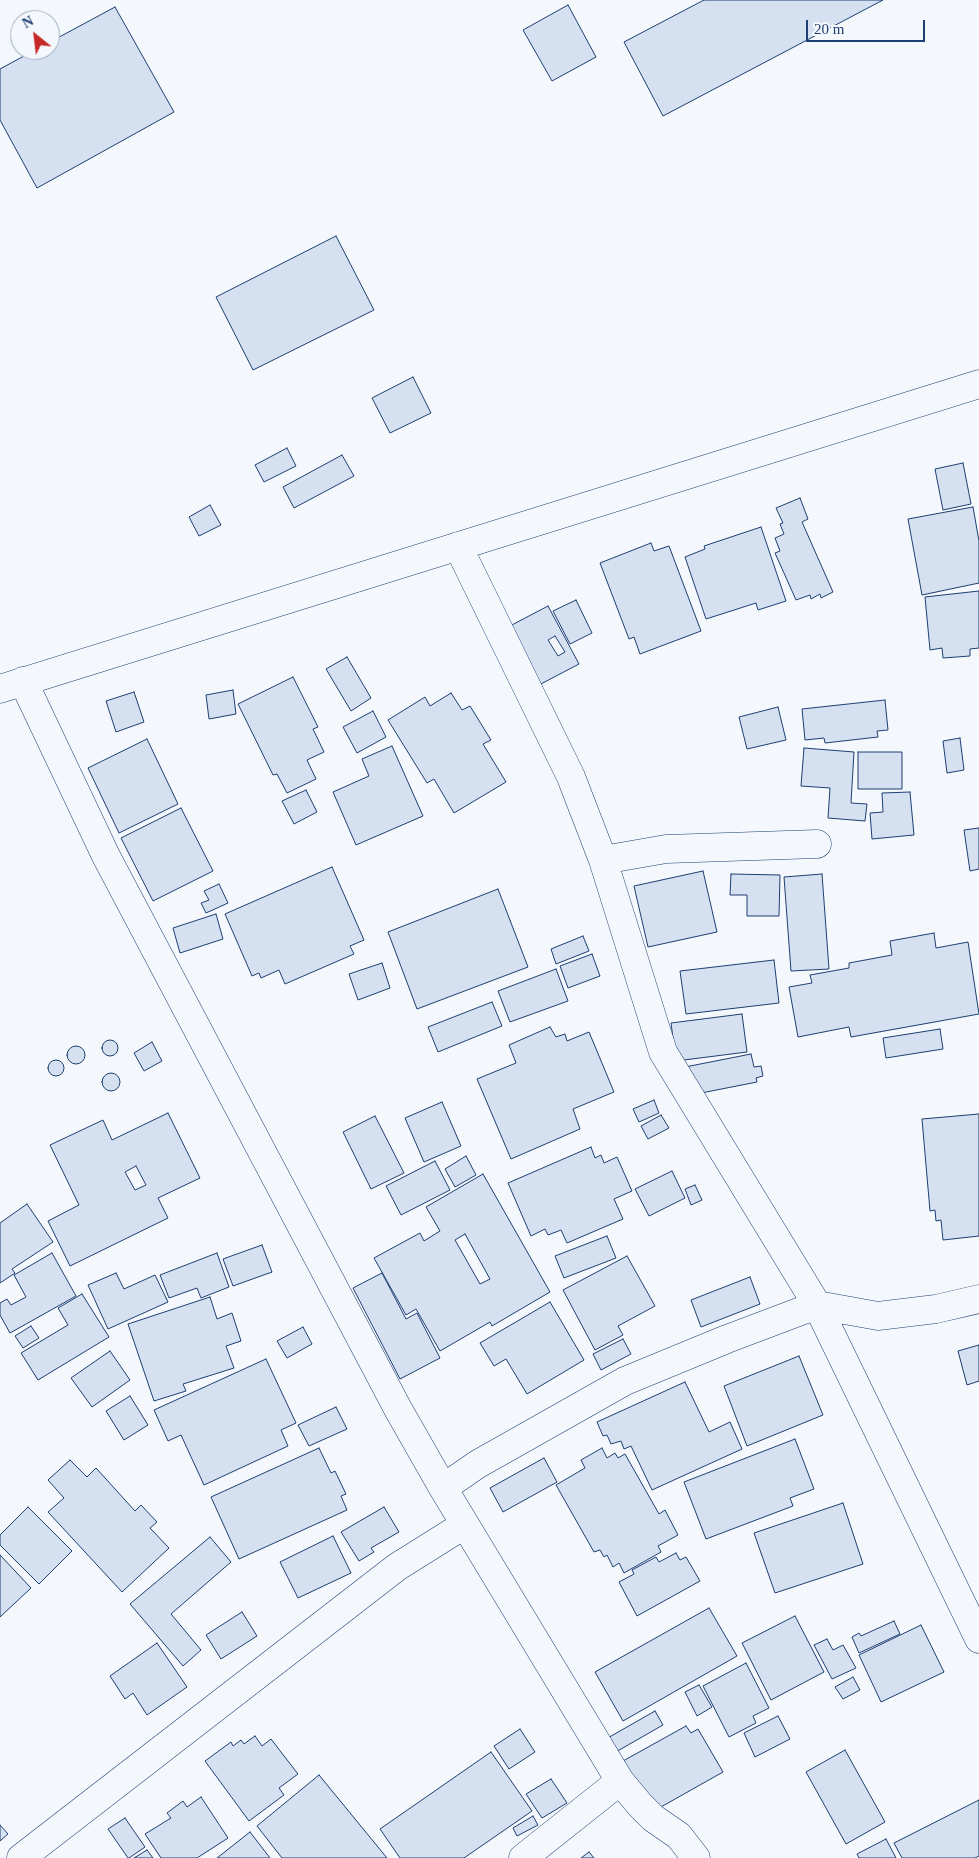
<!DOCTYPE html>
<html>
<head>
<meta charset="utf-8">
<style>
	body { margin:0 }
	#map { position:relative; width:979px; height:1858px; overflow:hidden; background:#f4f7fb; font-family:"Times New Roman",serif }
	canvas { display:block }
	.north { position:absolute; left:10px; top:10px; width:50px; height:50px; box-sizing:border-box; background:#f4f7fb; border:1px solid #9eadc5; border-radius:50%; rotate:331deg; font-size:14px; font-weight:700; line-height:20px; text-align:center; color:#1d3f73 }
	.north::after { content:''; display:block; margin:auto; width:18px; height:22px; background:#c62828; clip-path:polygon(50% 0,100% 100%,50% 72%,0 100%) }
	.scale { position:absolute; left:806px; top:20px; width:119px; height:22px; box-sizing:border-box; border:2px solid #1d3f73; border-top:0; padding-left:6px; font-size:15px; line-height:18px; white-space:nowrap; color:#1d3f73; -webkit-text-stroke:4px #f4f7fb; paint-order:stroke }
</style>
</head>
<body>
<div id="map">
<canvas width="979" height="1858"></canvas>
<div class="north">N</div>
<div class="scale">20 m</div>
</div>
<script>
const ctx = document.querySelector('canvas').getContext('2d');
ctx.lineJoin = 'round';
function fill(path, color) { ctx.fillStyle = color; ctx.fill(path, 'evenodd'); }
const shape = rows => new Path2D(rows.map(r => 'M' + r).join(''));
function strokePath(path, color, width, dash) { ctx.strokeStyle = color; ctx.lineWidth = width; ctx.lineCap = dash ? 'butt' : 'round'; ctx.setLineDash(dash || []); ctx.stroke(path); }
const building = shape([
	[704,0,883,0,663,116,624,42,704,0],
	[568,5,596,57,552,81,523,30,568,5],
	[115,7,174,112,37,188,0,120,0,69,35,50,50,50,50,42,115,7],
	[336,236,374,310,253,370,216,297,336,236],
	[413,377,431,413,390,433,372,398,413,377],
	[287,448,296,466,264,482,255,465,287,448],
	[342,455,354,476,294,508,283,487,342,455],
	[963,463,971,504,943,510,935,469,963,463],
	[800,498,808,519,802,522,833,592,821,598,820,594,811,599,810,595,796,600,775,553,780,551,775,538,784,534,780,524,783,523,776,508,800,498],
	[210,505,221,525,199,536,189,517,210,505],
	[973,507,979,541,979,583,922,595,908,519,973,507],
	[761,527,786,601,758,610,756,603,706,619,685,557,705,549,704,546,761,527],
	[651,543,654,551,669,546,701,631,640,654,634,637,629,639,600,563,651,543],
	[979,591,979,648,970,649,970,656,943,658,942,648,930,650,925,597,979,591],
	[576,600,592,633,570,644,553,611,576,600],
	[548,606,579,664,539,685,508,627,548,606],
	[555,636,565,652,558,656,548,640,555,636],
	[347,657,371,698,351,711,326,669,347,657],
	[293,677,318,727,313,729,324,752,307,760,316,779,287,793,277,774,273,775,238,704,293,677],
	[233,690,236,714,209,719,206,695,233,690],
	[134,692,144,722,116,732,106,701,134,692],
	[451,693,462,710,470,706,491,740,483,744,506,782,454,813,434,779,427,783,388,720,425,697,430,706,451,693],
	[885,700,888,730,877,731,878,737,825,743,824,738,805,740,802,709,885,700],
	[778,707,786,740,747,749,739,717,778,707],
	[373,711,386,737,357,753,343,727,373,711],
	[960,738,964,770,947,773,943,741,960,738],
	[147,739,178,804,119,833,88,768,147,739],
	[392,746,423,816,356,845,333,792,369,776,362,759,392,746],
	[804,748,854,752,851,803,867,804,865,821,828,818,830,788,801,786,804,748],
	[858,752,902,752,902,789,858,789,858,752],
	[306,790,317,812,294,824,282,801,306,790],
	[910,792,914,835,872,839,870,813,883,812,882,793,910,792],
	[181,808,213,871,153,901,121,838,181,808],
	[979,828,979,869,970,871,964,830,979,828],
	[332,867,364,940,350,946,354,954,285,984,279,970,261,978,259,973,252,976,225,914,332,867],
	[703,871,717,932,648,947,634,886,703,871],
	[731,874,780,875,779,916,747,916,747,895,730,895,731,874],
	[822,874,829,969,791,971,784,877,822,874],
	[219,884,228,903,206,913,201,903,209,900,204,891,219,884],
	[498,889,528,967,417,1009,388,932,498,889],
	[216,914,223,939,180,953,173,928,216,914],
	[934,933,936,948,968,942,979,1014,851,1037,849,1027,798,1037,789,987,812,983,810,975,849,968,849,963,892,955,890,941,934,933],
	[583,936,589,951,556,964,551,949,583,936],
	[592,954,600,976,568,988,560,966,592,954],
	[774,960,779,1003,686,1014,680,971,774,960],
	[382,963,390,988,358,1000,349,974,382,963],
	[556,969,568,1001,510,1022,498,991,556,969],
	[492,1002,502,1026,438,1052,428,1027,492,1002],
	[742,1014,747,1052,676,1061,671,1023,742,1014],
	[550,1027,556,1037,565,1034,567,1041,589,1032,614,1092,573,1109,580,1129,511,1159,477,1079,516,1063,509,1045,550,1027],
	[940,1029,943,1049,886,1058,883,1038,940,1029],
	'102 1048a8 8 0 1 1 16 0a8 8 0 1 1-16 0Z',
	[152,1042,162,1061,144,1071,134,1053,152,1042],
	'67 1055a9 9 0 1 1 18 0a9 9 0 1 1-18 0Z',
	[751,1054,754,1067,761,1066,763,1076,756,1078,757,1082,691,1095,685,1067,751,1054],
	'48 1068a8 8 0 1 1 16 0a8 8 0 1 1-16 0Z',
	'102 1082a9 9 0 1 1 18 0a9 9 0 1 1-18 0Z',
	[654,1100,659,1113,639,1122,633,1109,654,1100],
	[442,1102,461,1146,424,1162,405,1118,442,1102],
	[168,1113,200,1178,158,1198,168,1218,70,1266,48,1221,79,1205,50,1145,103,1120,112,1140,168,1113],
	[136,1166,146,1185,135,1190,125,1172,136,1166],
	[979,1114,979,1236,943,1240,941,1220,936,1221,935,1210,930,1211,922,1119,979,1114],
	[661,1115,669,1128,648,1139,641,1126,661,1115],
	[375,1116,404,1173,371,1189,343,1132,375,1116],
	[591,1147,595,1158,601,1155,604,1163,617,1157,632,1191,614,1199,623,1219,567,1243,561,1230,548,1235,545,1229,531,1236,508,1183,591,1147],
	[466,1156,476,1175,455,1187,445,1169,466,1156],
	[435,1161,450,1190,401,1215,386,1186,435,1161],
	[672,1171,685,1198,649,1216,635,1189,672,1171],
	[483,1174,550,1292,492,1326,490,1322,440,1351,416,1309,406,1315,374,1258,420,1233,424,1241,440,1231,426,1207,483,1174],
	[465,1234,490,1279,480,1284,455,1240,465,1234],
	[695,1185,702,1200,691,1205,685,1189,695,1185],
	[27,1204,53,1242,12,1269,15,1273,0,1283,0,1223,27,1204],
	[607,1236,616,1258,564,1278,555,1256,607,1236],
	[262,1245,272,1272,233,1286,223,1259,262,1245],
	[52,1253,76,1296,10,1333,0,1315,0,1303,7,1299,11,1305,26,1297,14,1275,52,1253],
	[217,1253,229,1287,201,1298,197,1288,169,1298,160,1275,217,1253],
	[627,1256,655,1306,618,1326,623,1335,595,1350,563,1290,627,1256],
	[116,1273,124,1289,155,1275,168,1302,108,1329,88,1285,116,1273],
	[382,1273,406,1319,417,1313,440,1358,400,1379,353,1288,382,1273],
	[750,1277,760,1304,701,1327,691,1300,750,1277],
	[82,1294,109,1337,38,1380,21,1353,68,1325,58,1308,82,1294],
	[210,1297,217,1319,232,1313,241,1341,226,1346,234,1368,183,1384,186,1391,154,1401,128,1324,210,1297],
	[550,1302,584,1360,527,1394,506,1359,494,1366,480,1343,550,1302],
	[31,1326,39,1338,23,1348,15,1336,31,1326],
	[303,1327,312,1344,287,1358,277,1341,303,1327],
	[623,1339,631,1354,601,1370,593,1354,623,1339],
	[979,1345,979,1381,967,1385,958,1351,979,1345],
	[110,1351,130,1380,92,1407,71,1378,110,1351],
	[799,1356,823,1415,747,1446,724,1386,799,1356],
	[266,1359,296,1423,281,1430,288,1446,204,1485,181,1435,168,1441,154,1410,266,1359],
	[685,1382,709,1432,730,1422,742,1449,652,1490,631,1446,624,1449,621,1441,611,1444,607,1435,603,1436,597,1422,685,1382],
	[130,1396,148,1425,124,1440,106,1411,130,1396],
	[336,1407,347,1429,309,1446,298,1425,336,1407],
	[795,1439,814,1489,790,1498,793,1506,706,1539,684,1482,795,1439],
	[319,1448,331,1473,335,1471,346,1494,341,1496,347,1510,239,1559,211,1497,319,1448],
	[602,1448,607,1458,615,1453,618,1458,625,1454,659,1514,665,1510,678,1535,658,1546,661,1552,624,1573,619,1563,613,1567,607,1555,604,1557,600,1550,594,1552,556,1485,585,1468,581,1460,602,1448],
	[544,1458,557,1482,503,1512,490,1488,544,1458],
	[70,1460,87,1477,96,1468,135,1511,141,1505,157,1522,150,1528,169,1548,122,1592,48,1512,64,1498,48,1480,70,1460],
	[843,1503,863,1564,775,1593,754,1533,843,1503],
	[28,1507,72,1551,39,1584,0,1545,0,1535,28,1507],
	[384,1507,399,1532,371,1548,374,1552,359,1561,341,1532,384,1507],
	[333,1536,351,1573,298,1598,280,1562,333,1536],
	[210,1537,231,1562,171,1614,201,1650,183,1666,130,1604,210,1537],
	[676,1553,680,1560,686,1557,700,1581,637,1616,619,1582,634,1574,632,1570,656,1557,659,1562,676,1553],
	[0,1555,31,1588,0,1617,0,1555],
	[709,1608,737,1656,623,1721,595,1672,709,1608],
	[242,1612,257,1636,221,1659,206,1635,242,1612],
	[795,1616,824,1672,771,1700,742,1643,795,1616],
	[894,1621,900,1634,859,1653,852,1637,859,1633,861,1636,894,1621],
	[921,1625,944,1672,881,1702,859,1655,921,1625],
	[827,1639,833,1650,843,1645,856,1668,832,1679,814,1645,827,1639],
	[157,1643,187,1687,147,1715,133,1693,125,1699,110,1676,157,1643],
	[746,1663,769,1708,753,1716,756,1723,729,1737,703,1686,746,1663],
	[853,1677,860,1690,843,1699,835,1687,853,1677],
	[699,1685,712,1707,697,1716,685,1692,699,1685],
	[655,1711,663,1725,614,1753,606,1739,655,1711],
	[778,1716,790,1739,755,1757,744,1733,778,1716],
	[686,1726,691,1733,698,1729,723,1772,652,1812,623,1761,686,1726],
	[520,1729,535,1752,509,1769,494,1746,520,1729],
	[255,1736,262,1746,271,1739,298,1774,279,1788,284,1795,249,1821,205,1761,231,1742,233,1746,241,1740,244,1744,255,1736],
	[845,1750,885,1822,846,1844,806,1772,845,1750],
	[491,1752,532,1811,464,1858,400,1858,380,1829,491,1752],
	[319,1775,387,1858,282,1858,257,1826,319,1775],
	[551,1779,567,1803,542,1818,526,1794,551,1779],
	[201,1797,228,1838,197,1858,161,1858,145,1834,171,1818,167,1813,183,1801,187,1807,201,1797],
	[979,1800,979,1856,975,1858,902,1858,894,1843,979,1800],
	[533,1816,538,1825,517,1836,513,1828,533,1816],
	[125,1818,145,1847,129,1858,128,1858,108,1829,125,1818],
	[0,1825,8,1834,0,1841,0,1825],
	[250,1832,270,1858,217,1858,250,1832],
	[886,1839,896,1858,859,1858,857,1854,886,1839],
	[147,1850,153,1858,134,1858,147,1850],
	[589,1852,594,1858,581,1858,589,1852]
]);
const minor = shape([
	[458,546,571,777,603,860,663,1052,817,1305,979,1639],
	[23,681,106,856,398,1409,443,1488,620,1781,640,1805,653,1818,679,1836,696,1858],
	[0,689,979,384],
	[603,860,666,849,817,844],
	[443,1488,478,1464,625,1381,727,1339,817,1305,878,1316,936,1309,979,1299],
	[21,1858,397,1567,464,1525],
	[523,1858,620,1781]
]);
fill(building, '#d5e0f0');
strokePath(building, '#1d3f73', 1);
strokePath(minor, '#1d3f73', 29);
strokePath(minor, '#f4f7fb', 28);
</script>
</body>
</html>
